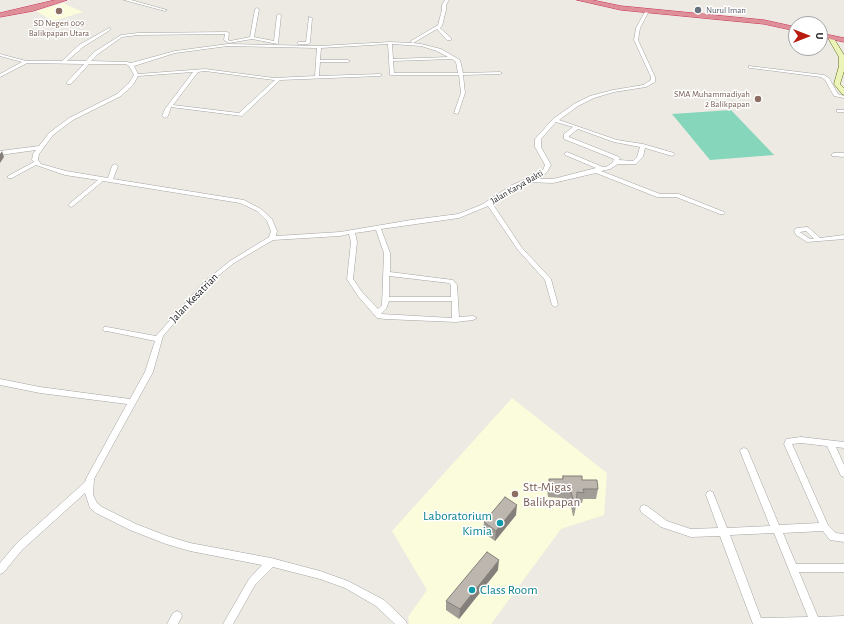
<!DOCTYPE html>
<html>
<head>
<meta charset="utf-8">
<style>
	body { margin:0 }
	#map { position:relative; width:844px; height:624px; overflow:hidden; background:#eceae2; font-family:"Alegreya Sans",sans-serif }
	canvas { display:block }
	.north { position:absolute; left:788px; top:16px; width:40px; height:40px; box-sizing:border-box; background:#fff; border:1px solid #a4a4a4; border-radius:50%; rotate:90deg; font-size:11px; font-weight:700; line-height:16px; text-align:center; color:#1c1c1c }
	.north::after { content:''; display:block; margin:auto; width:14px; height:18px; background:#b81b10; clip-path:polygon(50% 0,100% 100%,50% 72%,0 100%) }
</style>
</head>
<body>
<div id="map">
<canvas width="844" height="624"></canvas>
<div class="north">U</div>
</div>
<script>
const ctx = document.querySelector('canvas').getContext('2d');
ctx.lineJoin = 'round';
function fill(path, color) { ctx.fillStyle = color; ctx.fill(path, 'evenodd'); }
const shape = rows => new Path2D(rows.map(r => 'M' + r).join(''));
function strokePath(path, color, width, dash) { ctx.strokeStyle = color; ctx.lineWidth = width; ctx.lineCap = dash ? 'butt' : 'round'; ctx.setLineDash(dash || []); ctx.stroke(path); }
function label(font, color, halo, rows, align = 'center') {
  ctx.font = font + ' "Alegreya Sans",sans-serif'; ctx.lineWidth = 3; ctx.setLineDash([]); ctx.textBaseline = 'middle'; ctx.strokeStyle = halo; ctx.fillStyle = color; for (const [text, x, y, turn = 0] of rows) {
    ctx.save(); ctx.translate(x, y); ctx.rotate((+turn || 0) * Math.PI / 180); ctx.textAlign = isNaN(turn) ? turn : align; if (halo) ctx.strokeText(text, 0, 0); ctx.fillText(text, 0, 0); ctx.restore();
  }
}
const education = shape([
	[63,3,83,12,53,21,36,11],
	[512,398,607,473,604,515,561,529,491,624,409,624,408,617,427,590,392,531]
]);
const pitch = shape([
	[731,110,774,155,710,160,672,114]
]);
const street = shape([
	[124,0,131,0,167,10,165,11,124,0],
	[445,0,449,0,446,5,446,10,442,26,440,28,451,38,451,40,447,40,437,29,413,43,421,44,441,49,460,60,463,73,500,72,502,73,500,74,463,75,465,93,458,114,454,113,461,93,459,75,390,75,389,61,388,60,389,59,388,44,321,48,320,60,348,60,350,61,348,62,320,62,319,76,380,74,382,75,380,76,280,80,242,116,171,107,168,116,165,118,162,116,165,109,193,72,138,76,133,85,121,96,73,120,53,135,39,154,38,160,41,164,66,171,108,178,112,166,115,164,118,166,113,179,244,200,261,209,272,219,277,231,276,236,340,232,411,220,458,214,481,205,512,185,538,174,543,170,545,165,535,147,535,139,553,119,574,104,590,96,613,90,643,85,651,80,651,77,634,40,636,28,646,10,648,10,649,11,640,28,638,40,655,77,655,82,646,87,614,92,594,98,578,106,559,120,617,140,643,144,674,153,675,154,672,156,645,148,643,157,636,164,618,164,610,169,601,171,660,194,679,194,724,212,725,213,724,214,720,214,676,197,657,197,596,173,553,183,527,182,516,187,492,203,522,248,551,279,558,305,555,307,552,305,545,280,518,250,488,206,459,218,381,229,390,253,390,272,453,280,457,285,459,317,473,316,477,318,473,320,456,322,385,319,377,318,358,296,347,279,351,242,349,234,340,236,273,240,234,263,208,284,163,336,153,372,94,479,93,495,97,503,102,507,136,524,167,536,190,543,271,558,320,571,348,581,384,600,406,621,407,624,395,624,376,606,345,588,320,579,273,567,255,585,233,624,223,624,249,579,262,565,190,551,166,544,130,530,96,513,90,508,85,493,22,550,3,573,0,574,0,563,16,544,85,482,87,477,127,404,40,393,0,385,0,379,40,387,130,399,145,372,155,341,107,331,104,331,103,329,104,327,107,327,156,336,204,282,230,261,269,237,271,231,267,221,257,211,240,203,103,181,73,206,71,207,68,205,69,204,98,180,65,175,36,165,12,178,8,178,8,176,34,162,32,160,33,154,36,150,0,155,0,151,39,146,49,133,69,118,117,94,129,83,134,75,129,66,126,64,89,64,71,84,67,84,67,82,84,64,27,63,0,77,0,74,22,62,0,56,0,54,26,61,62,61,79,45,109,28,110,28,110,30,83,47,67,61,86,61,94,52,121,35,138,33,227,32,229,33,228,40,230,41,250,37,255,9,257,8,259,9,254,37,274,41,277,15,279,14,281,15,278,44,252,39,229,43,224,40,225,34,138,35,122,37,98,54,91,61,127,62,131,63,175,51,228,44,319,46,390,42,413,43,411,42,411,41,438,25,442,10,442,5,445,0],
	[392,44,421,46,437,51,448,57,393,59,392,44],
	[228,46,317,48,316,60,315,61,316,62,315,76,274,78,205,69,138,74,134,66,175,53,228,46],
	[452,59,456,62,458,73,394,73,393,61,452,59],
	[205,71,274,80,275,80,239,113,173,105,198,72,205,71],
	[556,122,573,127,564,134,564,139,614,159,612,163,606,167,603,167,567,152,564,154,565,155,596,168,553,179,535,179,542,176,547,172,551,165,541,147,541,139,556,122],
	[578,129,614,142,640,147,637,157,633,161,619,160,620,158,619,157,569,137,569,136,578,129],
	[376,230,384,253,382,305,378,309,362,292,353,279,357,242,355,233,376,230],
	[389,276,449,283,451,285,451,297,389,297,389,276],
	[389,301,452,301,452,318,381,314,386,309,389,301],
	[309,17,312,18,310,43,308,44,298,44,298,42,306,42,309,17],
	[749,66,824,75,829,78,838,94,844,96,844,98,834,96,825,80,821,77,751,68,749,68,749,66],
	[837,110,844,110,844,112,837,112,837,110],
	[834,153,844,153,844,157,832,156,832,154,834,153],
	[807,227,809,228,820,238,844,235,844,239,807,242,796,235,794,230,797,228,807,227],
	[806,231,814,239,810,239,801,233,800,232,806,231],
	[801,437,844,442,844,448,836,447,844,465,844,477,841,476,827,446,801,443,792,444,828,525,836,533,844,534,844,542,830,540,823,531,783,533,796,564,844,564,844,572,799,572,818,617,844,616,844,624,753,624,720,536,691,537,661,527,641,512,640,509,641,506,644,505,647,506,667,521,691,529,718,528,706,495,707,492,710,491,713,492,714,495,727,528,770,526,740,451,741,449,744,448,747,449,748,451,779,525,819,523,784,444,786,439,801,437],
	[774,533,808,617,761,618,730,535,774,533],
	[177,611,181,613,182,616,178,624,167,624,173,613,177,611]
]);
const secondary = shape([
	[829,37,833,37,844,55,844,71,840,84,844,88,844,95,842,94,834,84,839,66,839,57,828,38,829,37]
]);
const highway = shape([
	[55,0,67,0,33,11,0,17,0,13,55,0],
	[577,0,592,0,621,6,764,20,796,27,796,31,764,24,621,10,577,0],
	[820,33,844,38,844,42,820,37,820,33]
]);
const wall = shape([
	[563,476,582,480,598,489,596,499,583,499,582,503,577,502,574,516,573,516,570,502,564,502,562,498,548,497,547,489,549,479,562,479],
	[516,515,495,541,483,532,484,522],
	[498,570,459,619,446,610,446,601]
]);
const shadedWall = shape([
	[2,151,4,157,0,163,0,154],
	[517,505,516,515,495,541,496,531],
	[499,560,498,570,459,619,460,609]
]);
const building = shape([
	[563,476,582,476,582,480,597,480,598,489,583,489,584,493,577,492,576,506,575,506,571,492,565,492,564,488,550,487,549,479,563,479,563,476],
	[505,497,517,505,496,531,484,522,505,497],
	[487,552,499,560,460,609,446,601,487,552]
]);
const markers = [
	[698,10,4,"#6b7280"],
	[59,11,4,"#8d6e63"],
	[758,99,4,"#8d6e63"],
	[515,494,4,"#8d6e63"],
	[500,523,4,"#0f9aa8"],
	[472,590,4,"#0f9aa8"]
];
const farWorshipnames = [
	["Nurul Iman",706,10]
];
const farEducationnames = [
	["SD Negeri 009",59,23],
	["Balikpapan Utara",59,33],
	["SMA Muhammadiyah",750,94,"right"],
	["2 Balikpapan",750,104,"right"]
];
const farStreetnames = [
	["Jalan Karya Bakti",517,187,-30]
];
const streetNames = [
	["Jalan Kesatrian",194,298,-46]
];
const nearEducationnames = [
	["Stt-Migas",523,487],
	["Balikpapan",523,502]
];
const nearCulturenames = [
	["Laboratorium",492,516],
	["Kimia",492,531],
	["Class Room",480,590,"left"]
];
fill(education, '#fafcdb');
fill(pitch, '#86d6bc');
strokePath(street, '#a3a3a3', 1);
strokePath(secondary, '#58680d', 1);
strokePath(highway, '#c8315b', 1);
fill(street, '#fff');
fill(secondary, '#edf4b9');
fill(highway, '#de8f98');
fill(wall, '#a29d96');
fill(shadedWall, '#847f7a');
fill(building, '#bcb6af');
strokePath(building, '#847f7a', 1);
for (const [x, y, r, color] of markers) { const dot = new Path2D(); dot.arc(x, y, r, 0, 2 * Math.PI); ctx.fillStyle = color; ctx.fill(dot); strokePath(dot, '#fff', 1.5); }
label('9px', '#5b616d', '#fff', farWorshipnames, 'left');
label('9px', '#785e54', '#fff', farEducationnames);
label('9px', '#1c1c1c', '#fff', farStreetnames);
label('11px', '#1c1c1c', '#fff', streetNames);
label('13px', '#785e54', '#fff', nearEducationnames, 'left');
label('13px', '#0d838f', '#fff', nearCulturenames, 'right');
</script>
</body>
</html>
